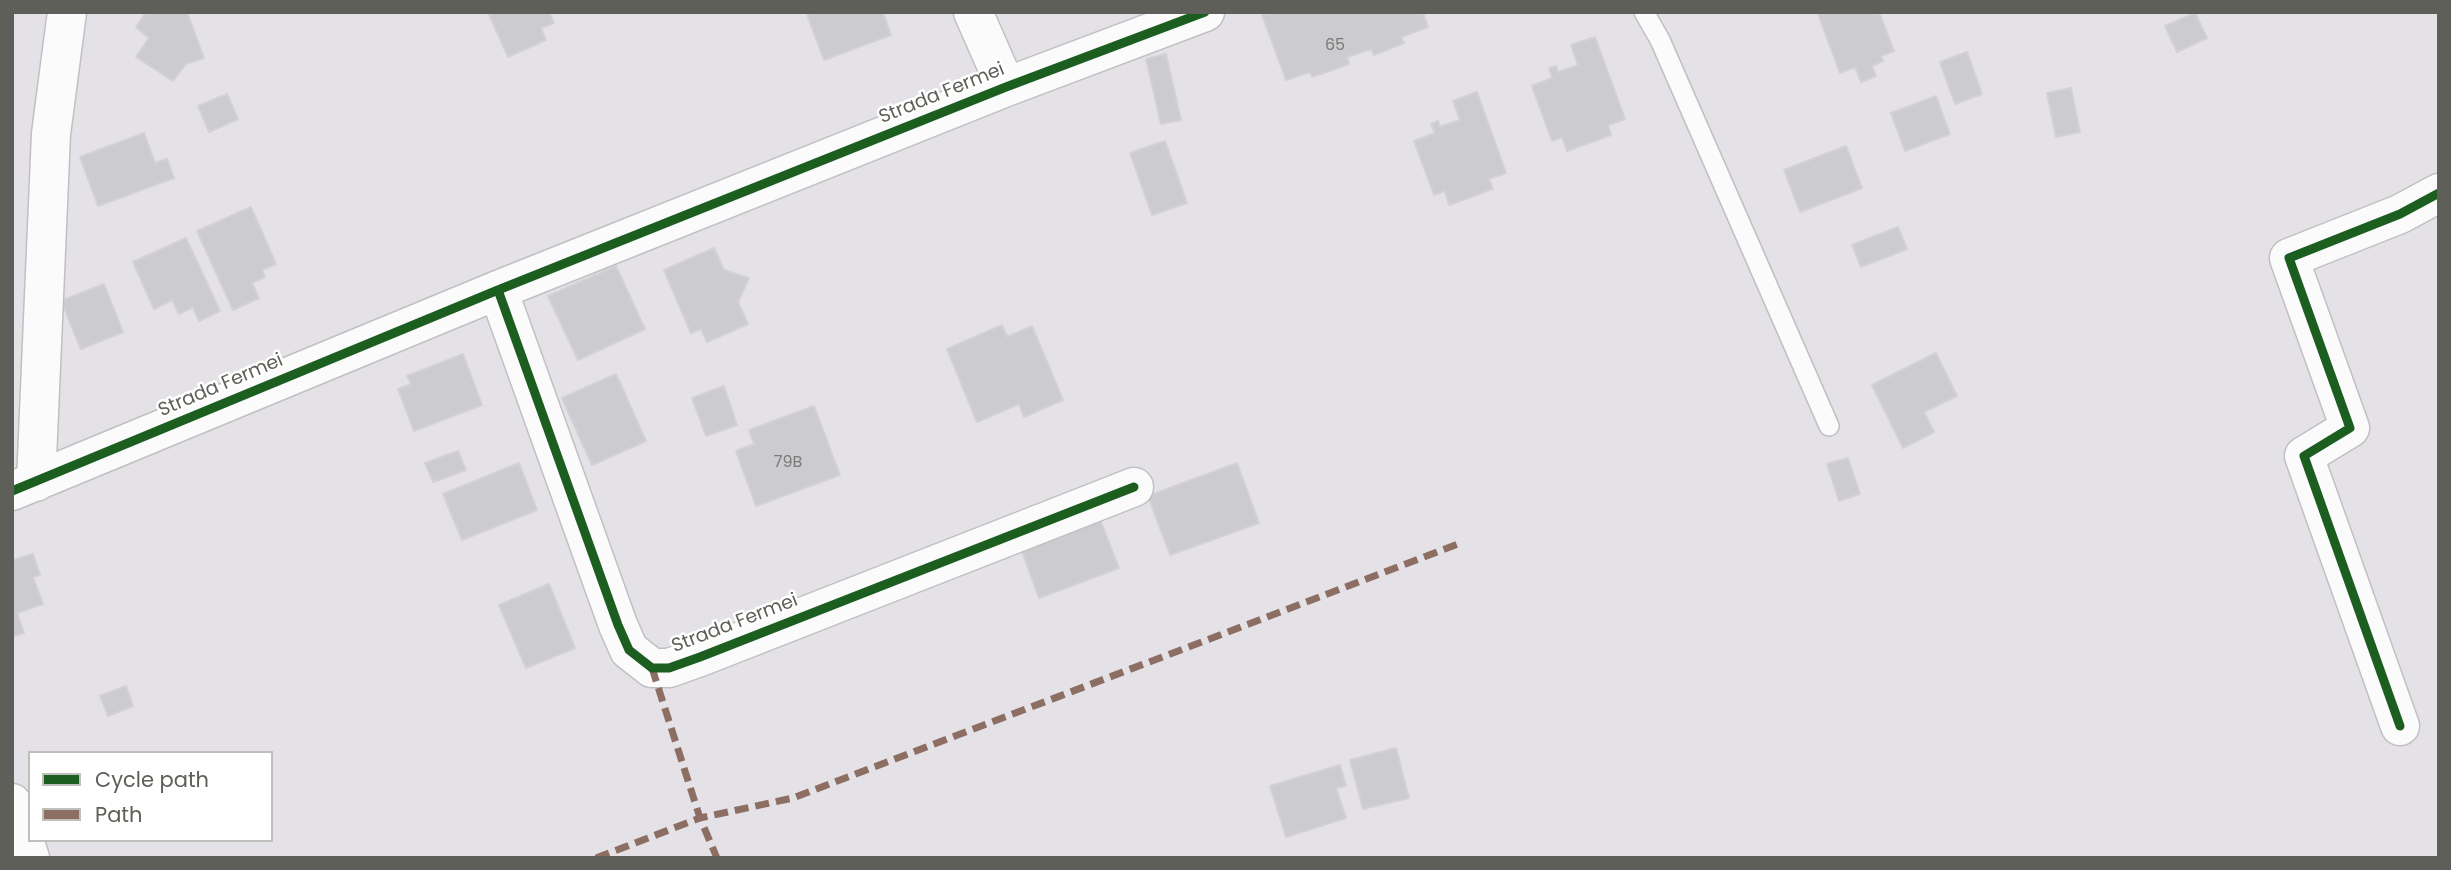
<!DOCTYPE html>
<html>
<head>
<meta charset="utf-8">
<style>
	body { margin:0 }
	#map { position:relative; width:2451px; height:870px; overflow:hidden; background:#e4e2e7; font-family:Poppins,sans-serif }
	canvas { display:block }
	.frame { position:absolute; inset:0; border:14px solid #5e5f58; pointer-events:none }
	.legend { position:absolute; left:28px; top:751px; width:245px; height:91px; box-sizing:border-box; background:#fff; border:2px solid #bfbfbc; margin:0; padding:9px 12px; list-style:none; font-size:21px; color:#5e5f58 }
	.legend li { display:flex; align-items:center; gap:14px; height:35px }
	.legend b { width:35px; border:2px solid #bfbfbc }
</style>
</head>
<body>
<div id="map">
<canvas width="2451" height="870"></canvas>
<div class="frame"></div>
<ul class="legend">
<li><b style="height:9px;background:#1b5e20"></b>Cycle path</li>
<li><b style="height:9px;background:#8d6e63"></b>Path</li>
</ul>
</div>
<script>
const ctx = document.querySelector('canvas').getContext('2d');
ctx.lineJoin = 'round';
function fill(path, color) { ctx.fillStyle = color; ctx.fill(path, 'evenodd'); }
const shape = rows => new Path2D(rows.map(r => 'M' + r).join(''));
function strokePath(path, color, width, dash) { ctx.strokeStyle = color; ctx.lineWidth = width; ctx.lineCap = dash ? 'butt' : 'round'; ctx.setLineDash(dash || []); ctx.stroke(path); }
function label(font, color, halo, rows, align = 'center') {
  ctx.font = font + ' Poppins,sans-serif'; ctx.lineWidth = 5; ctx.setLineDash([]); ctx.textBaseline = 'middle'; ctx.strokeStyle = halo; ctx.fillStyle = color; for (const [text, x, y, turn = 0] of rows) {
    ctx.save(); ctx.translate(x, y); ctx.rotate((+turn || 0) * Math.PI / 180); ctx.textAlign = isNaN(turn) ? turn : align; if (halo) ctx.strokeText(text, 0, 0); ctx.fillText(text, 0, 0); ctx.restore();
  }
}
const building = shape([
	[143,12,187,12,204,58,186,64,173,81,136,57,149,38,136,27,145,14,143,12],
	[488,12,549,12,554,23,541,28,546,40,508,57,488,12],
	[806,12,883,12,891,35,824,60,806,12],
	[1270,12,1423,12,1428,27,1401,37,1404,43,1374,55,1371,49,1347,57,1349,64,1312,77,1310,72,1286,80,1262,15,1270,12],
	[1822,12,1879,12,1894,51,1881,56,1883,61,1872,66,1876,76,1861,82,1855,67,1840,73,1818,14,1822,12],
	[2195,13,2207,38,2177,52,2165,26,2195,13],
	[1595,37,1625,119,1608,125,1611,135,1567,151,1562,137,1552,141,1532,86,1552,78,1549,68,1556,66,1558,72,1578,65,1571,45,1595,37],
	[1967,52,1982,94,1955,104,1940,62,1967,52],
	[1166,54,1181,120,1161,124,1146,59,1166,54],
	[2071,88,2080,132,2056,137,2047,93,2071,88],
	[1477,92,1506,173,1489,179,1493,189,1449,205,1445,191,1434,195,1414,141,1435,133,1431,124,1438,121,1440,127,1460,120,1453,101,1477,92],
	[227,94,238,119,209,132,198,106,227,94],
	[1936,96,1950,134,1905,151,1891,113,1936,96],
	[144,133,155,163,167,159,174,178,98,206,80,157,144,133],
	[1165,141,1187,203,1152,215,1130,153,1165,141],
	[1846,146,1862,188,1800,212,1784,170,1846,146],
	[251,207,276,264,262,270,265,277,252,283,259,298,233,310,197,231,251,207],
	[1898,227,1907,249,1861,267,1852,245,1898,227],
	[186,238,220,311,199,321,193,307,179,314,172,300,154,309,133,262,186,238],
	[714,248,724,270,749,278,738,302,748,324,707,342,701,329,691,333,664,270,714,248],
	[616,266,645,329,578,360,548,296,616,266],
	[104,284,123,332,81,349,61,301,104,284],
	[1002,325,1007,337,1032,326,1063,400,1024,417,1019,404,977,422,947,349,1002,325],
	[1936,353,1957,396,1924,412,1934,432,1903,448,1872,385,1936,353],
	[463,354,482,405,414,431,398,389,411,384,407,376,463,354],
	[616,374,646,441,592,465,562,398,616,374],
	[724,386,737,425,706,436,692,398,724,386],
	[814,406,840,475,756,506,736,451,754,444,749,430,814,406],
	[458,451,466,470,433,482,425,463,458,451],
	[1848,458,1860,494,1839,501,1827,464,1848,458],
	[519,463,537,510,462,540,443,494,519,463],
	[1237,463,1259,523,1170,555,1148,496,1237,463],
	[1099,517,1119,568,1039,598,1020,546,1099,517],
	[12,554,14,560,33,554,40,575,33,577,43,604,17,613,24,633,12,637,12,554],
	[549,584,575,648,526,668,499,605,549,584],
	[126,686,133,706,108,716,100,696,126,686],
	[1396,748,1409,798,1363,809,1350,760,1396,748],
	[1340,765,1346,786,1336,788,1346,818,1286,837,1270,786,1340,765]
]);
const service = shape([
	[1644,12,1660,40,1829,426]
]);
const minor = shape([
	[973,12,1006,87],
	[498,290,618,625,629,650,652,668,669,668,700,657,1134,487],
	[36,482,51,134,67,12],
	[12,491,498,290,1006,87,1205,12],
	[2400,726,2304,456,2350,428,2289,258,2400,214,2439,193],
	[12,803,30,858]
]);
const quiet = shape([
	[652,668,700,818,717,858],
	[596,858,700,818,793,798,1458,544]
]);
const cycleway = shape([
	[498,290,618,625,629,650,652,668,669,668,700,657,1134,487],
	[12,491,498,290,1006,87,1205,12],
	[2400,726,2304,456,2350,428,2289,258,2400,214,2439,193]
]);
const numberNames = [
	["65",1335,46],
	["79B",788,463]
];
const streetNames = [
	["Strada Fermei",942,94,-22],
	["Strada Fermei",221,386,-23],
	["Strada Fermei",735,624,-21]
];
fill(building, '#cccbcf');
strokePath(building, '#d3d1d6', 2);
strokePath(service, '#c0c0c0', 22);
strokePath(minor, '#c0c0c0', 41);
strokePath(service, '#fbfbfb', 19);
strokePath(minor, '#fbfbfb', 38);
strokePath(quiet, '#8d6e63', 7, [14, 7]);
strokePath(cycleway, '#1b5e20', 9);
label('16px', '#7b7b77', null, numberNames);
label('19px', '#5e5f58', '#fff', streetNames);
</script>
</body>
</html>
